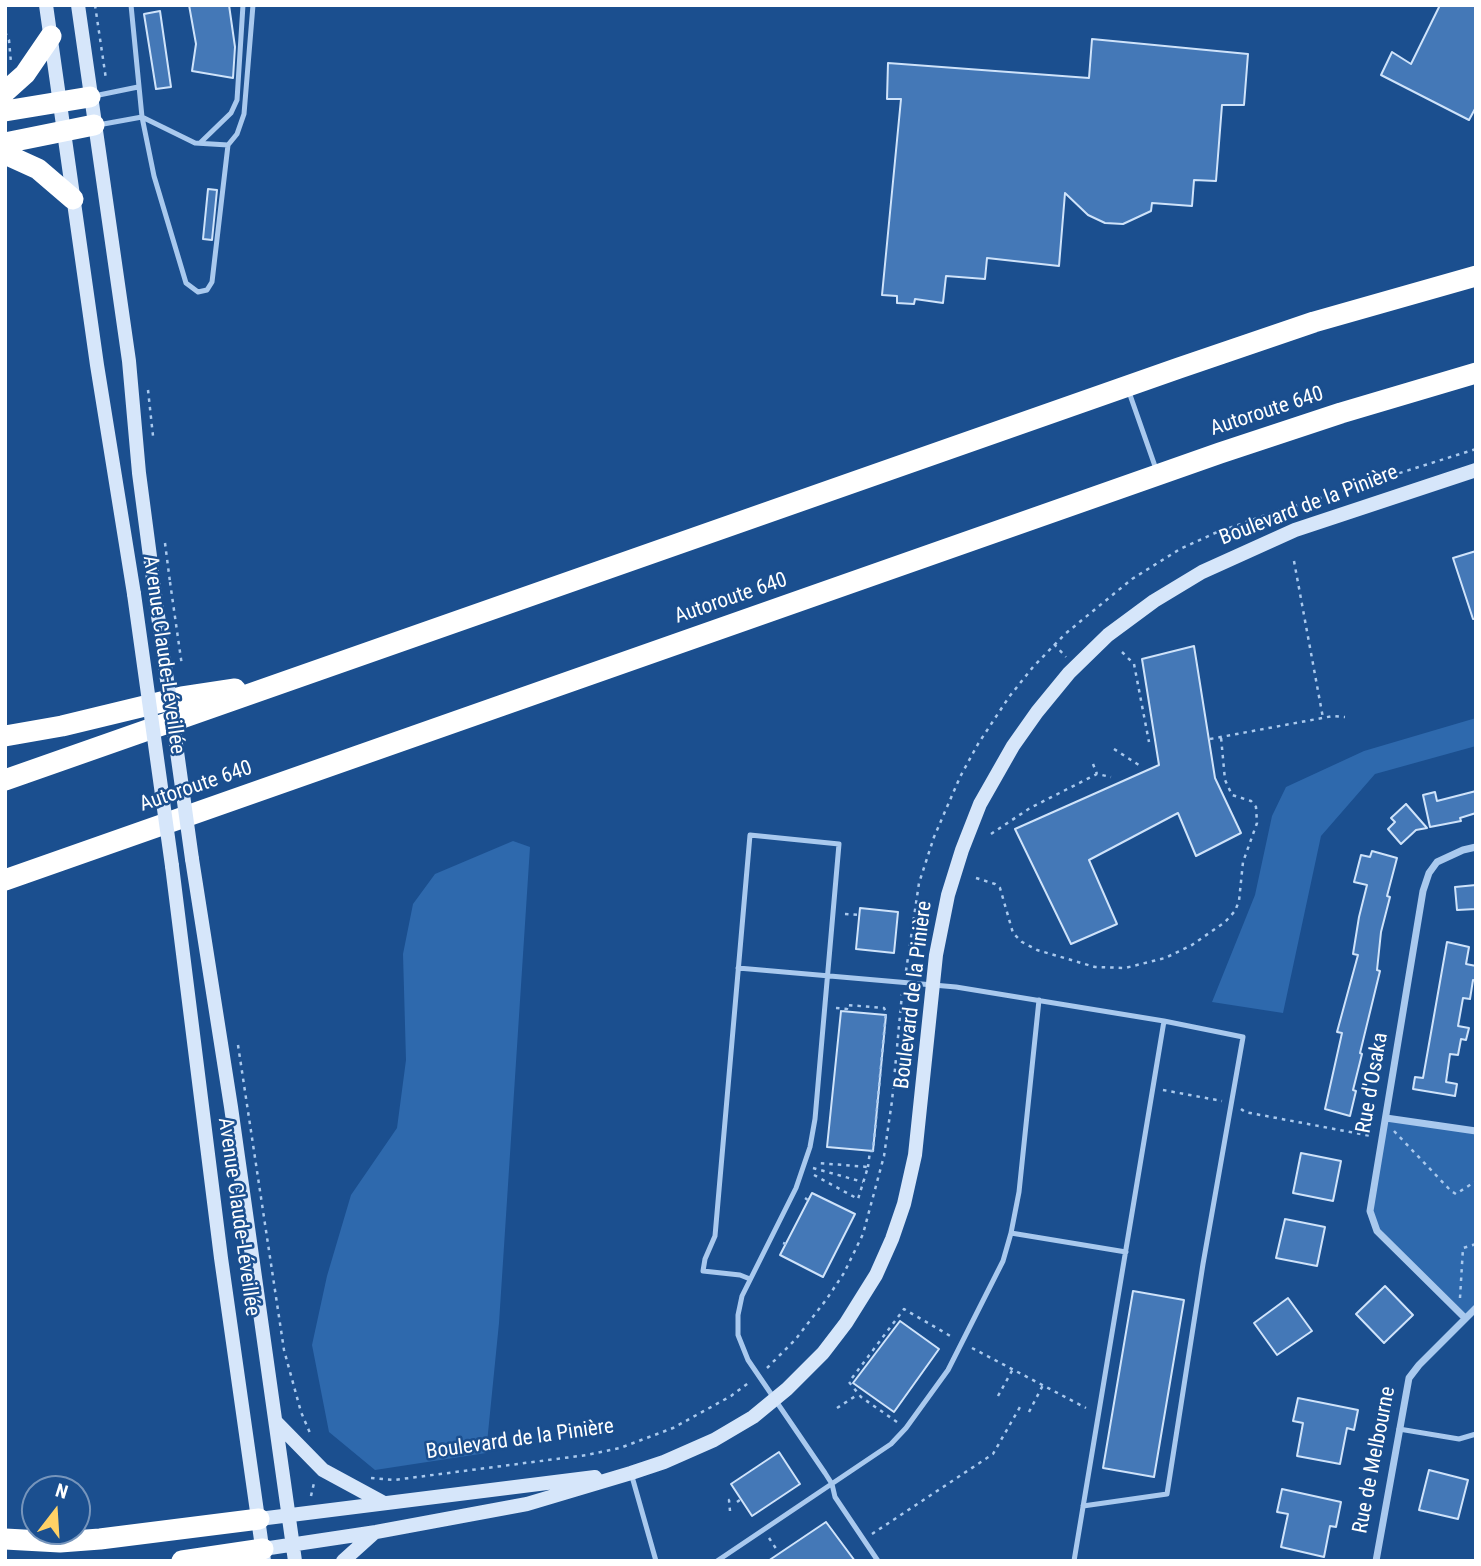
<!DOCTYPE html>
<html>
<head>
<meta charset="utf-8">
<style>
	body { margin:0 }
	#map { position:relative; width:1481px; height:1566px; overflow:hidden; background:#1b4f8f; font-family:"Roboto Condensed",sans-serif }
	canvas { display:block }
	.frame { position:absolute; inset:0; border:7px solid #fff; pointer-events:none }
	.north { position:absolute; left:21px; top:1475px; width:70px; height:70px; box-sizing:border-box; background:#1b4f8f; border:2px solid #7695bc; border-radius:50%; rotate:17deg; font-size:19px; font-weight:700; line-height:28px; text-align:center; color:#fff }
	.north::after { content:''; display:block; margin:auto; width:24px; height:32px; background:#ffd166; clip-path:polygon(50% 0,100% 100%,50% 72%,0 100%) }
</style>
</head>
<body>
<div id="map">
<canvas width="1481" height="1566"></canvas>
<div class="frame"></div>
<div class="north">N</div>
</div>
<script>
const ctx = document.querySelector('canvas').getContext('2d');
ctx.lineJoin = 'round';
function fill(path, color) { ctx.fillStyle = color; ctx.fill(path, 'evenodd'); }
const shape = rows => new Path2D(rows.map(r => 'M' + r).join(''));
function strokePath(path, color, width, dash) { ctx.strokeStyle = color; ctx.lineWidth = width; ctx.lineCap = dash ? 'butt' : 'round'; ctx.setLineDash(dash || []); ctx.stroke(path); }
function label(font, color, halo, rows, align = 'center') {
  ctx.font = font + ' "Roboto Condensed",sans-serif'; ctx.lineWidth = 5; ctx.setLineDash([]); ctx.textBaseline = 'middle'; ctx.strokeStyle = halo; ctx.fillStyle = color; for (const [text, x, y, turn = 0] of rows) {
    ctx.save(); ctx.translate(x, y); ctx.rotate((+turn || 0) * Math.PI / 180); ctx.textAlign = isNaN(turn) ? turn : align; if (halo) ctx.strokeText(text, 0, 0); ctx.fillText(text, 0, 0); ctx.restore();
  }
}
const green = shape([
	[1476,718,1476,746,1375,774,1321,836,1283,1013,1212,1002,1255,895,1272,816,1286,787,1364,751],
	[513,841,530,847,499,1323,486,1453,375,1470,329,1432,312,1345,327,1276,351,1195,397,1128,406,1060,403,954,413,904,435,874],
	[1386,1118,1476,1131,1476,1308,1465,1318,1377,1231,1370,1211]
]);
const building = shape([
	[189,5,229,5,235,47,233,78,192,71,196,44,189,5],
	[1440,5,1476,5,1476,107,1469,120,1381,75,1392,52,1411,64,1440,5],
	[160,11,171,87,156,89,144,14,160,11],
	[1092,39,1248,54,1244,105,1222,105,1216,181,1194,180,1192,206,1152,203,1151,211,1123,224,1105,223,1088,215,1065,193,1059,266,987,258,985,279,946,276,943,303,915,299,914,304,897,303,897,296,882,295,901,99,887,99,888,63,1089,78,1092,39],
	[208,189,217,190,212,240,203,239,208,189],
	[1476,551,1476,619,1473,619,1453,558,1476,551],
	[1194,646,1215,778,1241,833,1196,856,1178,813,1089,860,1117,924,1071,944,1015,829,1159,765,1142,659,1194,646],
	[1476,791,1476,813,1460,818,1461,821,1430,827,1423,795,1435,792,1437,801,1476,791],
	[1406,804,1427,828,1416,830,1401,844,1388,829,1395,822,1391,818,1406,804],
	[1372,851,1397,858,1387,896,1390,897,1381,932,1377,970,1380,971,1360,1053,1362,1054,1353,1090,1356,1091,1350,1116,1325,1109,1342,1033,1337,1032,1358,955,1353,954,1359,917,1367,885,1354,882,1361,855,1370,857,1372,851],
	[1476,885,1476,909,1457,910,1455,887,1476,885],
	[860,908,898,912,894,953,856,949,860,908],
	[1447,942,1469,947,1466,964,1476,966,1476,981,1473,980,1470,999,1463,998,1458,1026,1469,1028,1466,1040,1461,1039,1458,1055,1450,1054,1446,1082,1457,1084,1455,1096,1413,1089,1415,1077,1423,1078,1447,942],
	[841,1011,886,1015,873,1151,827,1147,841,1011],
	[1301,1153,1341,1161,1333,1201,1293,1193,1301,1153],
	[812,1193,855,1214,823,1277,780,1255,812,1193],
	[1285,1219,1325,1227,1317,1266,1276,1258,1285,1219],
	[1385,1286,1413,1315,1384,1343,1356,1314,1385,1286],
	[1133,1291,1184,1300,1154,1477,1103,1468,1133,1291],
	[1288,1298,1312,1331,1277,1355,1254,1323,1288,1298],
	[900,1321,939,1349,894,1412,853,1383,900,1321],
	[1298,1398,1358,1410,1354,1430,1347,1428,1340,1464,1297,1456,1303,1423,1293,1421,1298,1398],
	[779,1452,800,1484,752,1516,731,1484,779,1452],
	[1429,1470,1468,1480,1458,1519,1419,1510,1429,1470],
	[1282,1489,1341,1502,1336,1527,1330,1526,1324,1557,1281,1547,1288,1514,1277,1512,1282,1489],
	[826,1522,855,1561,768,1561,826,1522]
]);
const path = shape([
	[95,5,106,79],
	[5,32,9,40,11,63],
	[148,390,153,436],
	[165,543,170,582],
	[1294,561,1323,718],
	[1054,644,1066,657],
	[1122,652,1134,664,1149,742],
	[1210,739,1333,716,1345,717],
	[1114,749,1142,767],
	[1093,764,1097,774],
	[991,834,1030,808,1097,774,1111,777],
	[976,878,995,884,1000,888,1013,933,1022,942,1037,950,1095,967,1125,968,1165,958,1192,945,1225,922,1235,911,1239,901,1243,862,1257,823,1256,807,1251,801,1232,795,1225,780,1221,737],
	[845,914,859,915],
	[906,971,919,883,934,837,960,777,978,744,1009,697,1033,667,1065,634,1132,579,1180,549,1215,533,1263,516,1476,449],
	[836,1008,847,1009,847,1005,884,1008,886,1012,873,1151,870,1151,868,1167],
	[238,1045,284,1350,301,1412,310,1433],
	[1163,1090,1222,1101],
	[1241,1109,1245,1112,1371,1136],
	[1394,1131,1451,1191,1456,1194,1476,1181],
	[813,1168,863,1182],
	[814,1175,858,1199,868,1167,818,1163],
	[805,1198,808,1200],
	[783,1243,786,1244],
	[1460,1298,1463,1248,1476,1244],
	[972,1348,1086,1408],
	[767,1368,795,1340,826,1300,844,1273,863,1234,884,1156,892,1101,902,994],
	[998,1396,1013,1369],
	[837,1408,857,1395],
	[1029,1412,1043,1385],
	[897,1422,861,1397,849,1382,904,1309,952,1337],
	[371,1478,394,1480,587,1455,620,1448,673,1428,731,1396,751,1381],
	[311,1496,314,1483],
	[737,1502,741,1499],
	[730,1511,729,1500,734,1497],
	[872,1534,993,1454,1020,1407],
	[769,1538,777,1550]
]);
const lane = shape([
	[131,5,142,117,154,176,186,283,198,292,207,290,212,282,228,145,237,134,244,114,253,5],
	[94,96,138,87],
	[98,125,142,117,195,143,228,145],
	[200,143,231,113,237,100,243,5],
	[1129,392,1156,469],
	[738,968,956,987,1164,1021,1074,1561],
	[1011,1233,1126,1252],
	[750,1279,740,1275,703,1271,705,1259,715,1236,750,835,839,844,815,1119,810,1147,796,1188,742,1296,738,1315,738,1335,748,1360,825,1473,832,1484,835,1497,878,1561],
	[1399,1429,1459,1439,1476,1434],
	[631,1473,656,1561],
	[1083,1506,1167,1494,1203,1264,1243,1037,1164,1021],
	[717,1561,891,1444,906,1428,948,1370,1003,1261,1011,1233,1019,1192,1039,1000]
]);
const street = shape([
	[1386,1118,1476,1131],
	[1465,1318,1377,1231,1370,1211,1423,891,1429,873,1437,862,1463,850,1476,847],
	[1376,1561,1409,1378,1419,1365,1476,1308]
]);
const secondary = shape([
	[46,5,97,365,134,594],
	[78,5,129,361,139,473,154,587],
	[192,859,231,1107,295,1561],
	[172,866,221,1258,264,1561],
	[276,1422,323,1470,382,1502],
	[259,1519,595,1477],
	[263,1549,376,1532,527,1504,631,1473,664,1462,714,1440,753,1417,787,1389,823,1353,846,1323,876,1275,892,1239,904,1204,915,1155,936,955,948,895,962,850,980,804,1013,746,1037,712,1069,673,1108,635,1154,601,1202,572,1295,530,1476,470],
	[343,1561,374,1533]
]);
const highway = shape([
	[5,92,25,74,51,36],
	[5,111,90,97],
	[5,143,94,125],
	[5,154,38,169,73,199],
	[5,736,62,726,182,697,235,689],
	[5,780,1179,368,1314,322,1476,276],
	[5,880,1220,453,1341,413,1476,373],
	[5,1539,60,1542,100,1539,259,1519],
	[182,1561,263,1549]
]);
const pathBridge = shape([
	[170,582,182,666]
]);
const secondaryBridge = shape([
	[154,587,192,859],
	[134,594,172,866]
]);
const streetNames = [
	["Autoroute 640",1267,412,-18],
	["Boulevard de la Pinière",1309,506,-21],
	["Autoroute 640",731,599,-19],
	["Avenue Claude-Léveillée",163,655,82],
	["Autoroute 640",196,787,-19],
	["Boulevard de la Pinière",914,995,-83],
	["Rue d'Osaka",1373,1083,-80],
	["Avenue Claude-Léveillée",238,1217,82],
	["Boulevard de la Pinière",520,1440,-8],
	["Rue de Melbourne",1375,1460,-79]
];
fill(green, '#2e69ad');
fill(building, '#4478b7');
strokePath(building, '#cfe3fa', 2);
strokePath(path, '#a9c9ee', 2.5, [3.5, 5]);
strokePath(lane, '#a9c9ee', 5);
strokePath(street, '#a9c9ee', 7);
strokePath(secondary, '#d6e6fa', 14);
strokePath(highway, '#fff', 21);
strokePath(pathBridge, '#a9c9ee', 2.5, [3.5, 5]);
strokePath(secondaryBridge, '#d6e6fa', 14);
label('21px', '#fff', '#1b4f8f', streetNames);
</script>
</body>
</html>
